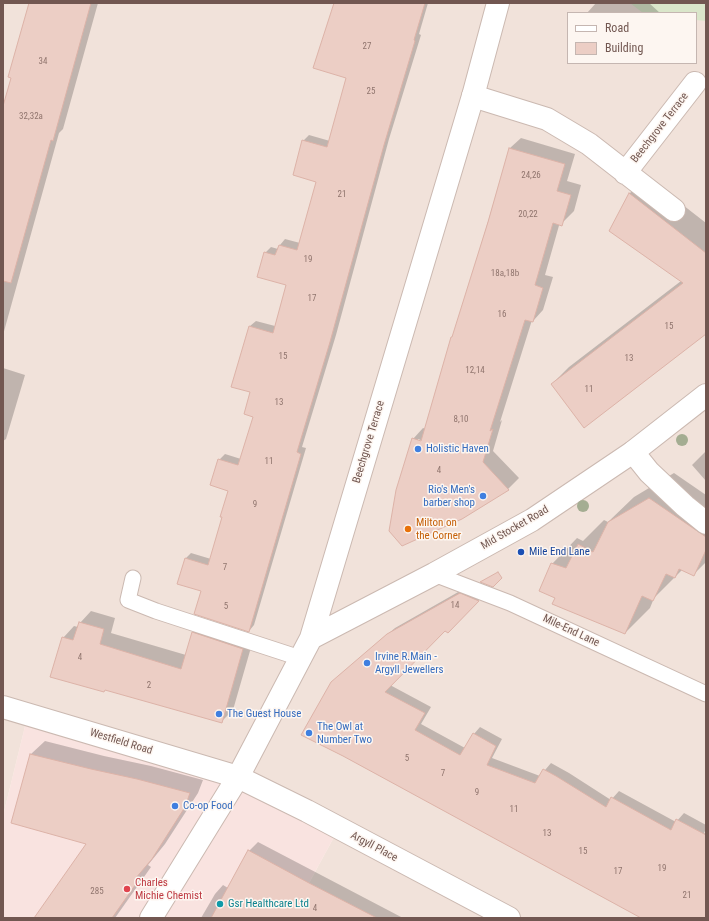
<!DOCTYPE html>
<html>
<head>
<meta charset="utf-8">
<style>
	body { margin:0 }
	#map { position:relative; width:709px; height:921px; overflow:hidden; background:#faf1ea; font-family:"Roboto Condensed",sans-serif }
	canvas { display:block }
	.frame { position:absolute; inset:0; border:4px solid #725751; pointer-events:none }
	.legend { position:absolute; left:567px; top:12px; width:130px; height:52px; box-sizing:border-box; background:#fdf6f1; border:1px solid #c5b6b1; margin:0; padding:5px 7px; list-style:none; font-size:12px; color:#725751 }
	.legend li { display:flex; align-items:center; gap:8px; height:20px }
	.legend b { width:20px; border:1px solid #c5b6b1 }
</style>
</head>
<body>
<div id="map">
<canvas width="709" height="921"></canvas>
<div class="frame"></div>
<ul class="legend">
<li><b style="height:5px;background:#fff"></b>Road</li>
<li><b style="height:11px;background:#eccec5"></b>Building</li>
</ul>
</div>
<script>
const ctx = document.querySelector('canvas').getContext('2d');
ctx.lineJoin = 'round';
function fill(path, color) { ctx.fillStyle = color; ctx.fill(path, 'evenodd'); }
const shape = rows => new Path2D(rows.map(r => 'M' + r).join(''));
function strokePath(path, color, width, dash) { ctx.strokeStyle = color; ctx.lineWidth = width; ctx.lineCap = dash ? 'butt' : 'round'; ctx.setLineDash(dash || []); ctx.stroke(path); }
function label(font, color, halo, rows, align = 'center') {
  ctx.font = font + ' "Roboto Condensed",sans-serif'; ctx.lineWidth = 3; ctx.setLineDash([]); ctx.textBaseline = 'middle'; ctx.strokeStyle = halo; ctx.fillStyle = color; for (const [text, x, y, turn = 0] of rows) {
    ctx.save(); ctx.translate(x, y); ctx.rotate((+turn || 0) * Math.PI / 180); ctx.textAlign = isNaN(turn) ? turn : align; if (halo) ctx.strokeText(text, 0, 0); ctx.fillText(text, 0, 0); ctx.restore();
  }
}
const residential = shape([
	[3,3,706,3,706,918,290,918,339,828,28,714,3,816],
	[568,13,696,13,696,63,568,63]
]);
const commercial = shape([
	[28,714,180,760,339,828,290,918,3,918,3,816]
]);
const green = shape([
	[630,3,706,3,706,21,696,20,696,13,643,13]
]);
const shadow = shape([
	[30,3,98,3,63,129,59,133,3,335,3,110],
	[370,3,428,3,419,34,421,35,389,139,336,335,302,447,306,448,254,625,249,631,185,559,191,553,211,559,229,490,219,460,225,454,241,459,254,416,251,392,250,326,256,321,275,326,287,284,265,253,271,247,278,249,280,245,285,239,300,243,318,181,303,141,309,135,330,141],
	[596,3,649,3,660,13,587,13],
	[521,138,575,154,567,181,581,185,574,211,563,222,560,222,545,275,553,277,543,310,533,321,532,320,500,422,502,420,493,451,519,478,508,489,461,518,413,439,423,428,426,429,510,148],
	[418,439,426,442,418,441],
	[647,177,706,223,706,333,552,384,569,367,681,281,629,194],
	[3,368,25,375,6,439,3,441],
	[706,451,706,481,692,465],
	[674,473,706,495,706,562,693,575,683,569,654,598,650,608,625,633,556,598,552,564,577,538,583,541,604,520,608,522,634,497],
	[467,587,485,594,448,632,445,630,390,685,431,707,421,724,465,748,474,734,480,727,502,739,492,758,540,776,551,763,569,773,611,800,619,791,676,822,684,813,706,825,706,829,704,833,706,834,706,918,643,918,338,677,395,628],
	[91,611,115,618,111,633,186,655,193,633,204,621,254,637,233,710,221,722,63,638,74,626,78,627,80,623],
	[45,741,104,756,151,766,203,780,198,793,165,844,148,865,151,867,115,918,35,918,88,843,12,822,31,754],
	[258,842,403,918,201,918,215,894,223,885,228,888,249,851]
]);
const building = shape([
	[29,3,91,3,53,141,51,140,11,283,3,281,3,106,11,78,8,77,29,3],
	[334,3,425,3,414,40,415,41,384,145,330,342,297,452,301,454,249,632,194,614,201,591,177,584,185,558,208,565,222,517,220,517,228,491,210,485,218,459,238,465,253,417,244,414,250,392,231,387,249,326,273,333,286,285,257,277,264,252,275,255,279,245,297,250,316,182,293,175,302,140,327,147,346,78,313,68,334,3],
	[509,148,565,164,557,191,571,195,562,226,553,223,535,285,543,288,533,322,525,320,490,431,493,429,483,462,509,490,462,519,402,546,389,531,396,490,412,438,421,441,451,337,452,337,488,222,509,148],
	[629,193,706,253,706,334,584,428,551,384,683,283,609,231,629,193],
	[649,498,706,537,706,550,694,576,679,569,675,578,666,574,653,601,642,596,625,634,552,604,555,598,539,591,551,563,566,568,578,544,593,552,608,522,649,498],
	[498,572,502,578,493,587,480,582,498,572],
	[460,593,479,601,448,633,445,631,385,692,425,713,415,730,460,755,473,733,496,746,487,765,535,783,543,769,556,776,606,807,611,797,671,830,676,819,706,835,706,918,641,918,343,756,301,735,331,682,387,634,460,593],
	[79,622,104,629,100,644,181,669,192,632,243,649,222,723,105,690,104,692,50,677,62,637,73,640,79,622],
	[30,754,91,769,137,779,190,793,185,807,152,859,135,879,138,881,112,918,34,918,86,844,11,823,30,754],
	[248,850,309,883,377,918,211,918,248,850]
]);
const service = shape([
	[434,574,510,603,706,694],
	[133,578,128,600,156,611,300,658]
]);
const minor = shape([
	[473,96,547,119,589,144,674,210],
	[625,173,695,83],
	[633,452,649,472,685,506,706,523]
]);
const tertiary = shape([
	[311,638,434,574,532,520,633,452,706,395],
	[3,707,238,777,307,811,509,918],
	[151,918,238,777,311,638,473,96,498,3]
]);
const trees = [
	[682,440],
	[583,506]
];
const markers = [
	[418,449,4,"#3f7fe0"],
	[483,496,4,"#3f7fe0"],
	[408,529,4,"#e8710a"],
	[521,552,4,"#1a4fb4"],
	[367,663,4,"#3f7fe0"],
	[219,714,4,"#3f7fe0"],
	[309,733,4,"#3f7fe0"],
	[175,806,4,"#3f7fe0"],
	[127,889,4,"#e0444e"],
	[220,904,4,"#0f9aa8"]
];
const numberNames = [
	["27",367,47],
	["34",43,62],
	["25",371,92],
	["32,32a",31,117],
	["24,26",531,176],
	["21",342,195],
	["20,22",528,215],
	["19",308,260],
	["18a,18b",505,274],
	["17",312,299],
	["16",502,315],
	["15",669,327],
	["15",283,357],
	["13",629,359],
	["12,14",475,371],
	["11",589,390],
	["13",279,403],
	["8,10",461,420],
	["11",269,462],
	["4",439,471],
	["9",255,505],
	["7",225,568],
	["14",455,606],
	["5",226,607],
	["4",80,658],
	["2",149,686],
	["5",407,759],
	["7",443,774],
	["9",477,793],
	["11",514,810],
	["13",547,834],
	["15",583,852],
	["19",662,869],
	["17",618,872],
	["285",97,892],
	["21",687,896],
	["4",315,909]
];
const streetNames = [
	["Beechgrove Terrace",660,128,-52],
	["Beechgrove Terrace",369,442,-73],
	["Mid Stocket Road",515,528,-30],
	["Mile-End Lane",571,631,25],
	["Westfield Road",121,742,17],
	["Argyll Place",374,847,28]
];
const shopNames = [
	["Holistic Haven",426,449],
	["Rio's Men's",475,490,"right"],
	["barber shop",475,503,"right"],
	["Irvine R.Main -",375,657],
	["Argyll Jewellers",375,670],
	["The Guest House",227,714],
	["The Owl at",317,727],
	["Number Two",317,740],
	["Co-op Food",183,806]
];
const foodNames = [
	["Milton on",416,523],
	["the Corner",416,536]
];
const transitNames = [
	["Mile End Lane",529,552]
];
const healthNames = [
	["Charles",135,883],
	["Michie Chemist",135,896]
];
const cultureNames = [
	["Gsr Healthcare Ltd",228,904]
];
fill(residential, '#f1e2da');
fill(commercial, '#f9e3e0');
fill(green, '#dae6ca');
fill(shadow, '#0003');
fill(building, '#eccec5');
strokePath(building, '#ddb3a8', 1);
strokePath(service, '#cbb9b1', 17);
strokePath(minor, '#cbb9b1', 24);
strokePath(tertiary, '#cbb9b1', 24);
strokePath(service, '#fff', 15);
strokePath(minor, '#fff', 22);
strokePath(tertiary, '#fff', 22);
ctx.fillStyle = '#a4ad92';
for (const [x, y] of trees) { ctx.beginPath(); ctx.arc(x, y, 6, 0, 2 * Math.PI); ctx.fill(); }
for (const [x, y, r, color] of markers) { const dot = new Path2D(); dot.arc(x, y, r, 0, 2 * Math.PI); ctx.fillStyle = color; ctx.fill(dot); strokePath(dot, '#fdf6f1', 1.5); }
label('9px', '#90756e', null, numberNames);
label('11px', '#725751', '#fdf6f1', streetNames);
label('11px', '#366cbe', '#fdf6f1', shopNames, 'left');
label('11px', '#c56008', '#fdf6f1', foodNames, 'left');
label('11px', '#164399', '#fdf6f1', transitNames, 'left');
label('11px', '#be3a42', '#fdf6f1', healthNames, 'left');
label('11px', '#0d838f', '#fdf6f1', cultureNames, 'left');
</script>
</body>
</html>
